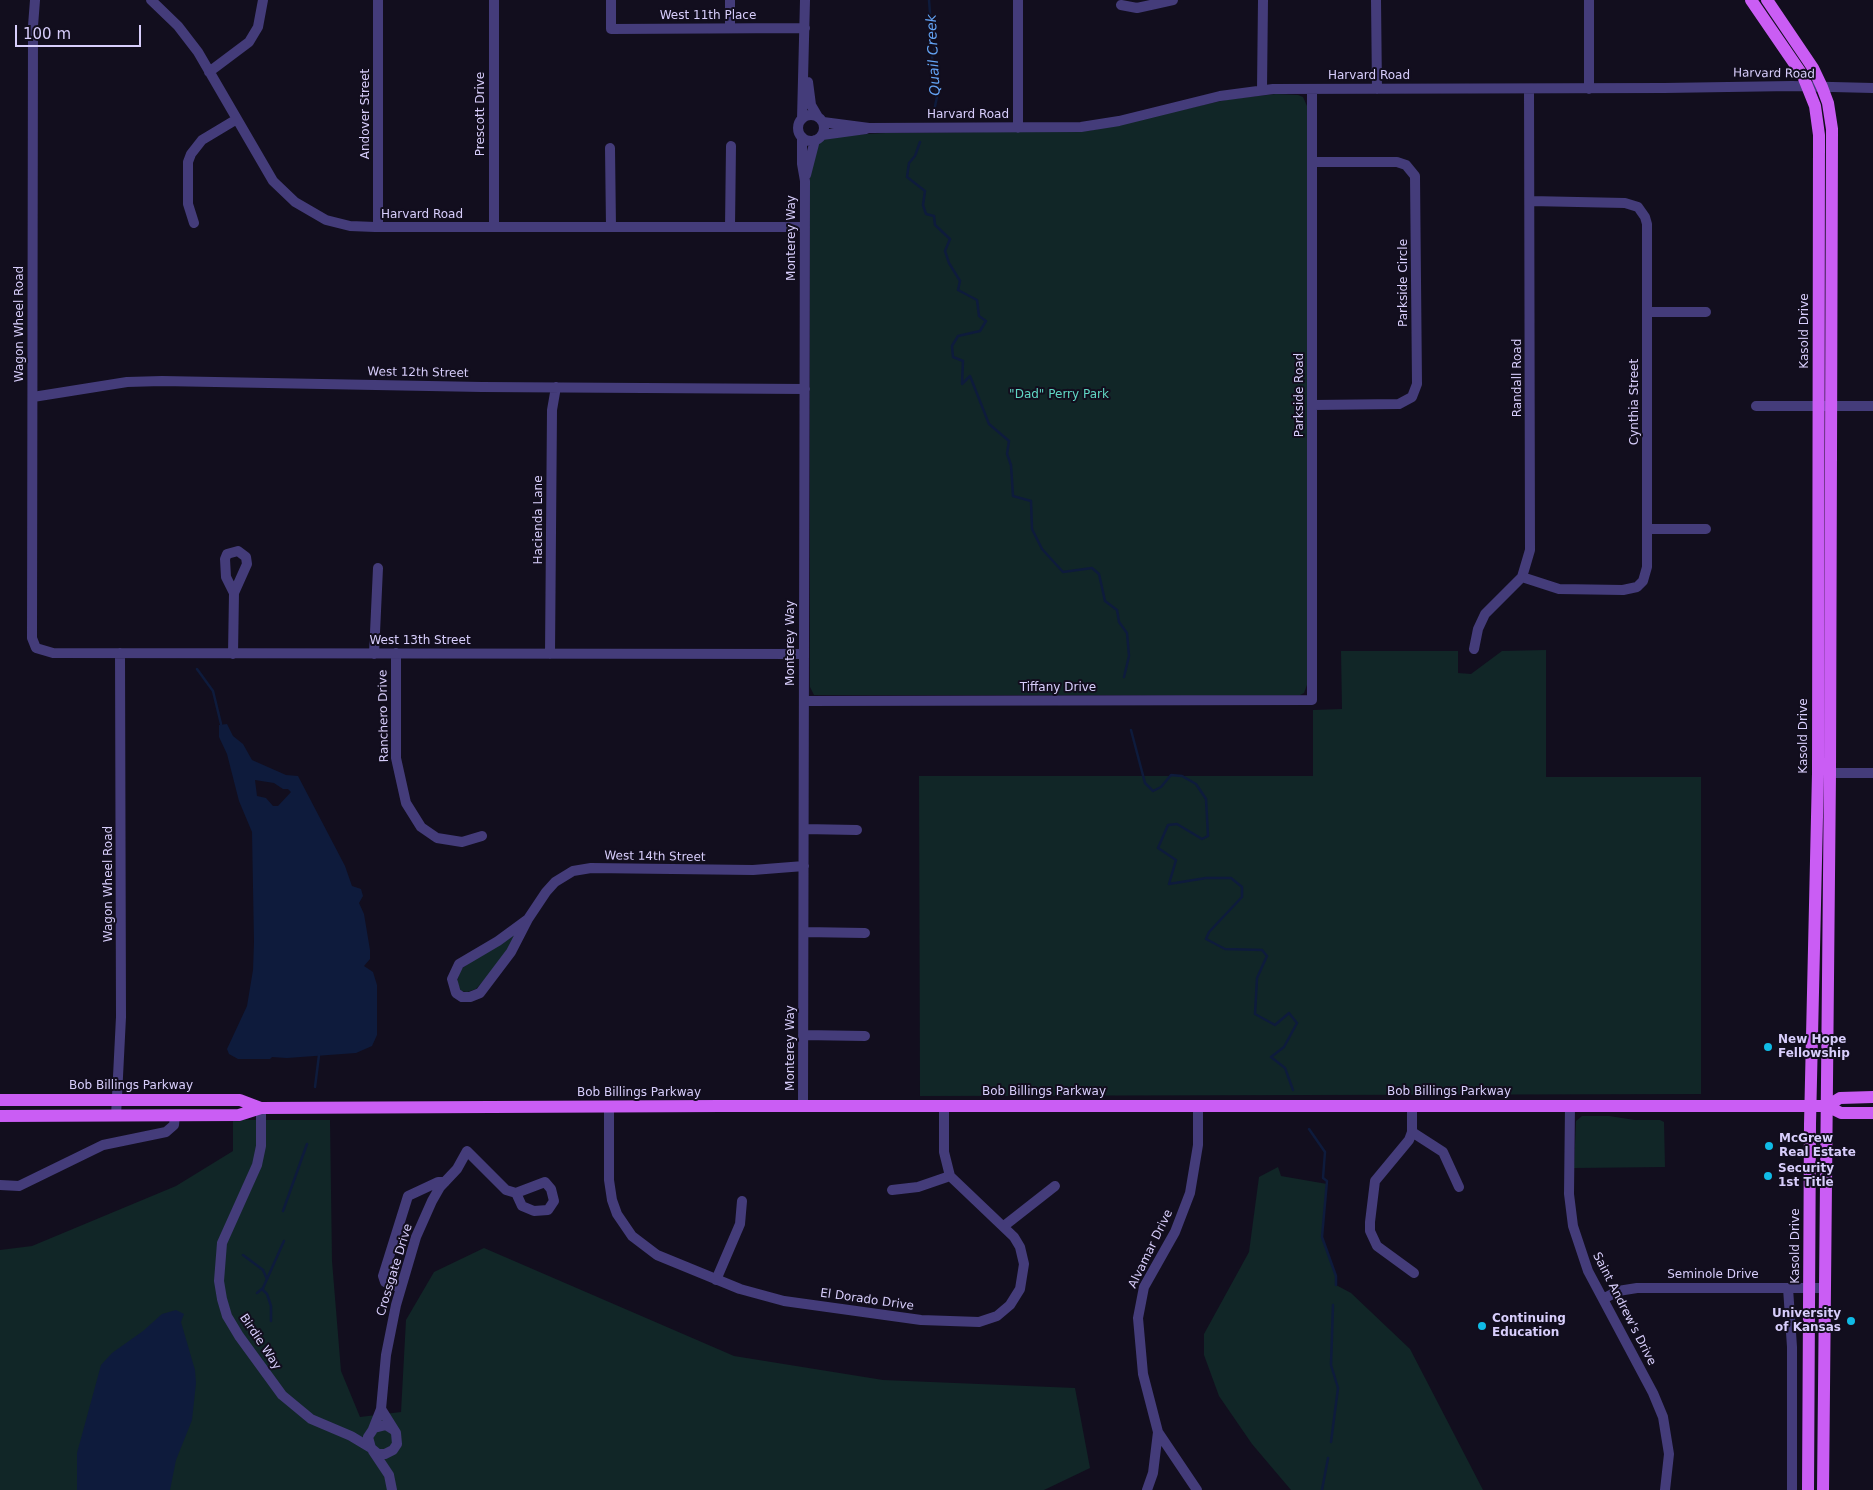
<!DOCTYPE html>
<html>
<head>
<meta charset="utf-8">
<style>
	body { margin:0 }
	#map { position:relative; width:1873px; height:1490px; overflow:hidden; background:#120e1e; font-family:"DejaVu Sans",sans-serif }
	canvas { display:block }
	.scale { position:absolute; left:15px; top:25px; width:126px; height:22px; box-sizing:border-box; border:2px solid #d8cefc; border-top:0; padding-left:6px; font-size:15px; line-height:18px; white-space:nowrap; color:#d8cefc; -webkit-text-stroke:4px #120e1e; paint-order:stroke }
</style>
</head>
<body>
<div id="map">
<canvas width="1873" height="1490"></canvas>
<div class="scale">100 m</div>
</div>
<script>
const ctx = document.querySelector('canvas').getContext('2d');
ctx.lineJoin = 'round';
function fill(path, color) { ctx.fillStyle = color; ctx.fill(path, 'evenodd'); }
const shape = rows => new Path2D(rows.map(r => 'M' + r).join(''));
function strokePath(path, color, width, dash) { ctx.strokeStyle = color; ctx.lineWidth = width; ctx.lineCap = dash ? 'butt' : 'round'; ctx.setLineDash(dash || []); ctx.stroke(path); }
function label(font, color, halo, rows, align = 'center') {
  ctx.font = font + ' "DejaVu Sans",sans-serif'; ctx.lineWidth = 4; ctx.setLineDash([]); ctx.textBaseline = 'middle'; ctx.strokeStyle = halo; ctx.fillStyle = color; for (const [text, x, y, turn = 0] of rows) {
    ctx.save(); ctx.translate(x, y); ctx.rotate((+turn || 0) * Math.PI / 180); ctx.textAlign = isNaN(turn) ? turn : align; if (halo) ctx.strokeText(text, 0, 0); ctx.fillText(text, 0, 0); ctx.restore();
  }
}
const green = shape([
	[1276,94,1298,95,1303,97,1307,106,1307,685,1304,693,1300,695,814,695,810,687,810,177,812,163,818,142,831,136,885,133,1088,131,1230,99],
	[1546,650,1546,777,1701,777,1701,1094,920,1096,919,776,1313,776,1313,710,1342,709,1341,651,1458,651,1458,673,1471,674,1502,651],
	[520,927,506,955,476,989,467,992,461,991,457,982,461,969],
	[1609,1116,1635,1120,1660,1120,1664,1122,1665,1167,1574,1168,1576,1121,1582,1116],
	[233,1120,330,1120,332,1261,341,1371,360,1417,401,1412,406,1320,434,1272,484,1248,734,1356,883,1380,1075,1388,1090,1468,1044,1490,0,1490,0,1250,32,1246,176,1186,233,1151],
	[1278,1167,1281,1176,1327,1184,1322,1237,1336,1276,1336,1285,1351,1293,1410,1349,1483,1490,1291,1490,1252,1444,1219,1396,1204,1355,1204,1334,1249,1252,1259,1177]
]);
const water = shape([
	[227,724,233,736,243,744,252,760,286,775,298,776,345,866,352,886,361,889,363,896,359,903,364,914,370,950,370,959,364,966,373,972,377,985,377,1035,372,1046,356,1053,287,1058,272,1057,270,1059,238,1059,229,1054,227,1049,247,1006,253,970,254,942,252,832,239,801,227,754,219,737,219,725],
	[255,780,274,783,283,789,288,789,291,792,278,806,273,806,266,798,257,796],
	[176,1310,184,1314,181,1322,195,1370,196,1383,192,1420,176,1460,170,1490,77,1490,77,1453,101,1365,112,1353,143,1331,162,1314]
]);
const stream = shape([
	[929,0,931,26,935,34,932,40,935,47,932,57,937,97,934,111],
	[920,142,915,156,909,163,907,177,925,191,923,205,926,214,934,216,935,225,950,239,945,251,949,263,960,281,958,290,977,300,979,316,986,321,980,331,958,336,952,346,953,357,963,361,962,384,970,376,989,424,1009,441,1007,454,1011,465,1013,496,1031,501,1032,529,1042,549,1063,572,1092,568,1099,574,1105,601,1117,610,1119,622,1127,633,1129,656,1124,677],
	[197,669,213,691,221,724],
	[1131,730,1145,783,1153,791,1161,787,1171,775,1182,776,1196,784,1206,799,1208,836,1202,839,1177,824,1168,825,1158,848,1176,860,1169,884,1206,878,1231,878,1242,887,1242,897,1209,932,1206,939,1225,949,1262,950,1267,956,1257,978,1255,1014,1275,1025,1289,1013,1297,1023,1284,1047,1271,1057,1285,1068,1293,1090],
	[315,1087,319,1055],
	[1309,1129,1325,1152,1323,1178,1327,1181,1322,1237,1336,1276,1336,1285],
	[283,1211,307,1144],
	[243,1255,263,1270,267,1279],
	[263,1290,267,1294,271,1306,271,1321],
	[257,1293,263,1288,284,1241],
	[1331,1442,1338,1388,1331,1365,1333,1305],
	[1322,1490,1328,1458]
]);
const minor = shape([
	[35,0,33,26,32,638,36,648,53,653,804,654],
	[151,0,178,26,198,52,273,181,295,202,326,220,350,226,375,227,805,227],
	[494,0,494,227],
	[611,0,611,29,805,28],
	[730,0,730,28],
	[1018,0,1018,128],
	[1376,0,1377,89],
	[1589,0,1589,89],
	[1121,5,1137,8,1173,0],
	[209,72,249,42,258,27,263,0],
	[808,82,811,105,818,117],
	[1262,89,1263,0],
	'798 128a13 13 0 1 1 26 0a13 13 0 1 1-26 0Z',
	[802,119,805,0],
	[823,122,869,128,1081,127,1119,121,1220,96,1273,89,1664,88,1792,86,1873,88],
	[822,135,866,129],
	[802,137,802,164,805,181,803,1106],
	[610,148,611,227],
	[1312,162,1397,162,1406,165,1415,176,1417,384,1412,397,1399,404,1313,405],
	[806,175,815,140],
	[194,223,188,204,188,162,191,154,202,140,237,119],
	[378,227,378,0],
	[730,227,731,146],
	[1647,312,1706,312],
	[33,397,127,382,162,381,482,387,805,389],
	[1756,406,1873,406],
	[1647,529,1706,529],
	[1522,577,1559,589,1623,590,1637,587,1643,581,1647,567,1647,224,1645,217,1638,207,1625,203,1530,201],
	[1474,649,1478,629,1485,614,1522,577,1530,550,1529,89],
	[396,653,396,758,406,803,421,827,437,838,462,842,482,836],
	[233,654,234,593,247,564,246,557,238,551,227,554,225,559,226,577,234,593],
	[374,654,378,568],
	[550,654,552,410,556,387],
	[804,701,1312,700,1312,89],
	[1824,773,1873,773],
	[804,829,857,830],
	[528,919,498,941,459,964,452,979,456,993,462,997,470,997,480,993,511,952,528,919,546,892,555,882,573,871,591,868,753,870,804,866],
	[804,932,865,933],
	[803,1035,865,1036],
	[1412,1106,1412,1132,1409,1140,1375,1181,1370,1222,1370,1231,1377,1246,1414,1273],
	[1570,1106,1569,1194,1573,1226,1588,1271,1653,1393,1663,1417,1669,1454,1665,1490],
	[609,1107,609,1180,612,1200,617,1214,632,1236,657,1255,740,1289,784,1301,921,1320,979,1322,997,1316,1010,1305,1020,1289,1024,1264,1020,1247,1014,1237,950,1176,944,1152,944,1106],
	[261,1108,261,1146,257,1165,222,1243,219,1281,222,1299,227,1316,239,1336,282,1395,311,1419,351,1436,371,1448],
	[116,1116,121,1017,120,653],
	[1412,1132,1443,1152,1459,1187],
	[0,1185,19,1186,103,1145,166,1132,174,1125,175,1115],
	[892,1190,918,1187,950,1176],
	[1004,1226,1055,1186],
	[716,1280,740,1224,742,1201],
	[401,1288,385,1282,383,1276,408,1196,438,1182,445,1182],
	[1788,1288,1792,1347,1792,1490],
	[1603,1299,1618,1291,1637,1288,1824,1288],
	[381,1409,396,1433,397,1444,393,1450,385,1454,378,1454,371,1448,368,1437,374,1428,386,1425,394,1430],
	[373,1429,381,1409,386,1355,396,1305,416,1237,432,1201,440,1187,457,1169,467,1151,506,1190,516,1193,545,1182,551,1189,554,1201,548,1210,534,1211,522,1206,516,1193],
	[373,1451,389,1475,392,1490],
	[1147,1490,1153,1473,1158,1432],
	[1197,1490,1158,1432,1143,1374,1138,1318,1144,1287,1175,1232,1190,1193,1198,1145,1198,1106]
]);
const major = shape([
	[1751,0,1803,76,1815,106,1819,135,1818,773,1810,1124,1808,1490],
	[1767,0,1813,68,1822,87,1828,103,1832,129,1830,773,1823,1490],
	[0,1100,240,1100,261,1108],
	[1827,1106,1840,1098,1873,1097],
	[0,1116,239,1115,261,1108,721,1106,1827,1106,1841,1113,1873,1113]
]);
const markers = [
	[1768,1047,5,"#10bbe6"],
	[1769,1146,5,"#10bbe6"],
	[1768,1176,5,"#10bbe6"],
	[1851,1321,5,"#10bbe6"],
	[1482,1326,5,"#10bbe6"]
];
const streetNames = [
	["West 11th Place",708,16],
	["Harvard Road",1774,74,1],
	["Harvard Road",1369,76],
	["Andover Street",366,114,-90],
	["Prescott Drive",481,114,-90],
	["Harvard Road",968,115],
	["Harvard Road",422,215],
	["Monterey Way",792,238,-90],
	["Parkside Circle",1404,283,-90],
	["Wagon Wheel Road",20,324,-90],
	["Kasold Drive",1805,331,-90],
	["West 12th Street",418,373,1],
	["Randall Road",1518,378,-90],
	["Parkside Road",1300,395,-90],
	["Cynthia Street",1635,402,-90],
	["Hacienda Lane",539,520,-90],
	["West 13th Street",420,641],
	["Monterey Way",791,643,-90],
	["Tiffany Drive",1058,688],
	["Ranchero Drive",384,716,-91],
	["Kasold Drive",1804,736,-90],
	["West 14th Street",655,857,1],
	["Wagon Wheel Road",109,884,-90],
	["Monterey Way",791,1048,-90],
	["Bob Billings Parkway",131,1086],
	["Bob Billings Parkway",1044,1092],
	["Bob Billings Parkway",1449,1092],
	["Bob Billings Parkway",639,1093],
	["Kasold Drive",1796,1246,-90],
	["Alvamar Drive",1151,1249,-64],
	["Crossgate Drive",395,1270,-73],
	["Seminole Drive",1713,1275],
	["El Dorado Drive",867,1300,8],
	["Saint Andrew's Drive",1624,1309,63],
	["Birdie Way",260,1342,56]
];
const parkNames = [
	["\"Dad\" Perry Park",1059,395]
];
const poiNames = [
	["New Hope",1778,1040],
	["Fellowship",1778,1054],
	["McGrew",1779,1139],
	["Real Estate",1779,1153],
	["Security",1778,1169],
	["1st Title",1778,1183],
	["University",1841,1314,"right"],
	["of Kansas",1841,1328,"right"],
	["Continuing",1492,1319],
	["Education",1492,1333]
];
const waterNames = [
	["Quail Creek",934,55,-93]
];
fill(green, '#112627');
fill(water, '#0e1b3c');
strokePath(stream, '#0e1b3c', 2.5);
strokePath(minor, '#443c7a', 10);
strokePath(major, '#ca5df4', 12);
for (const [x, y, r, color] of markers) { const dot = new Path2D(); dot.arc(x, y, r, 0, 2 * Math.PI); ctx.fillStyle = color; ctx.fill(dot); strokePath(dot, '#120e1e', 2); }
label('12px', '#d8cefc', '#120e1e', streetNames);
label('12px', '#60d6c4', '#120e1e', parkNames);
label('bold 12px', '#d8cefc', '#120e1e', poiNames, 'left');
label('italic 14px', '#63a3f4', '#120e1e', waterNames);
</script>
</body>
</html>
